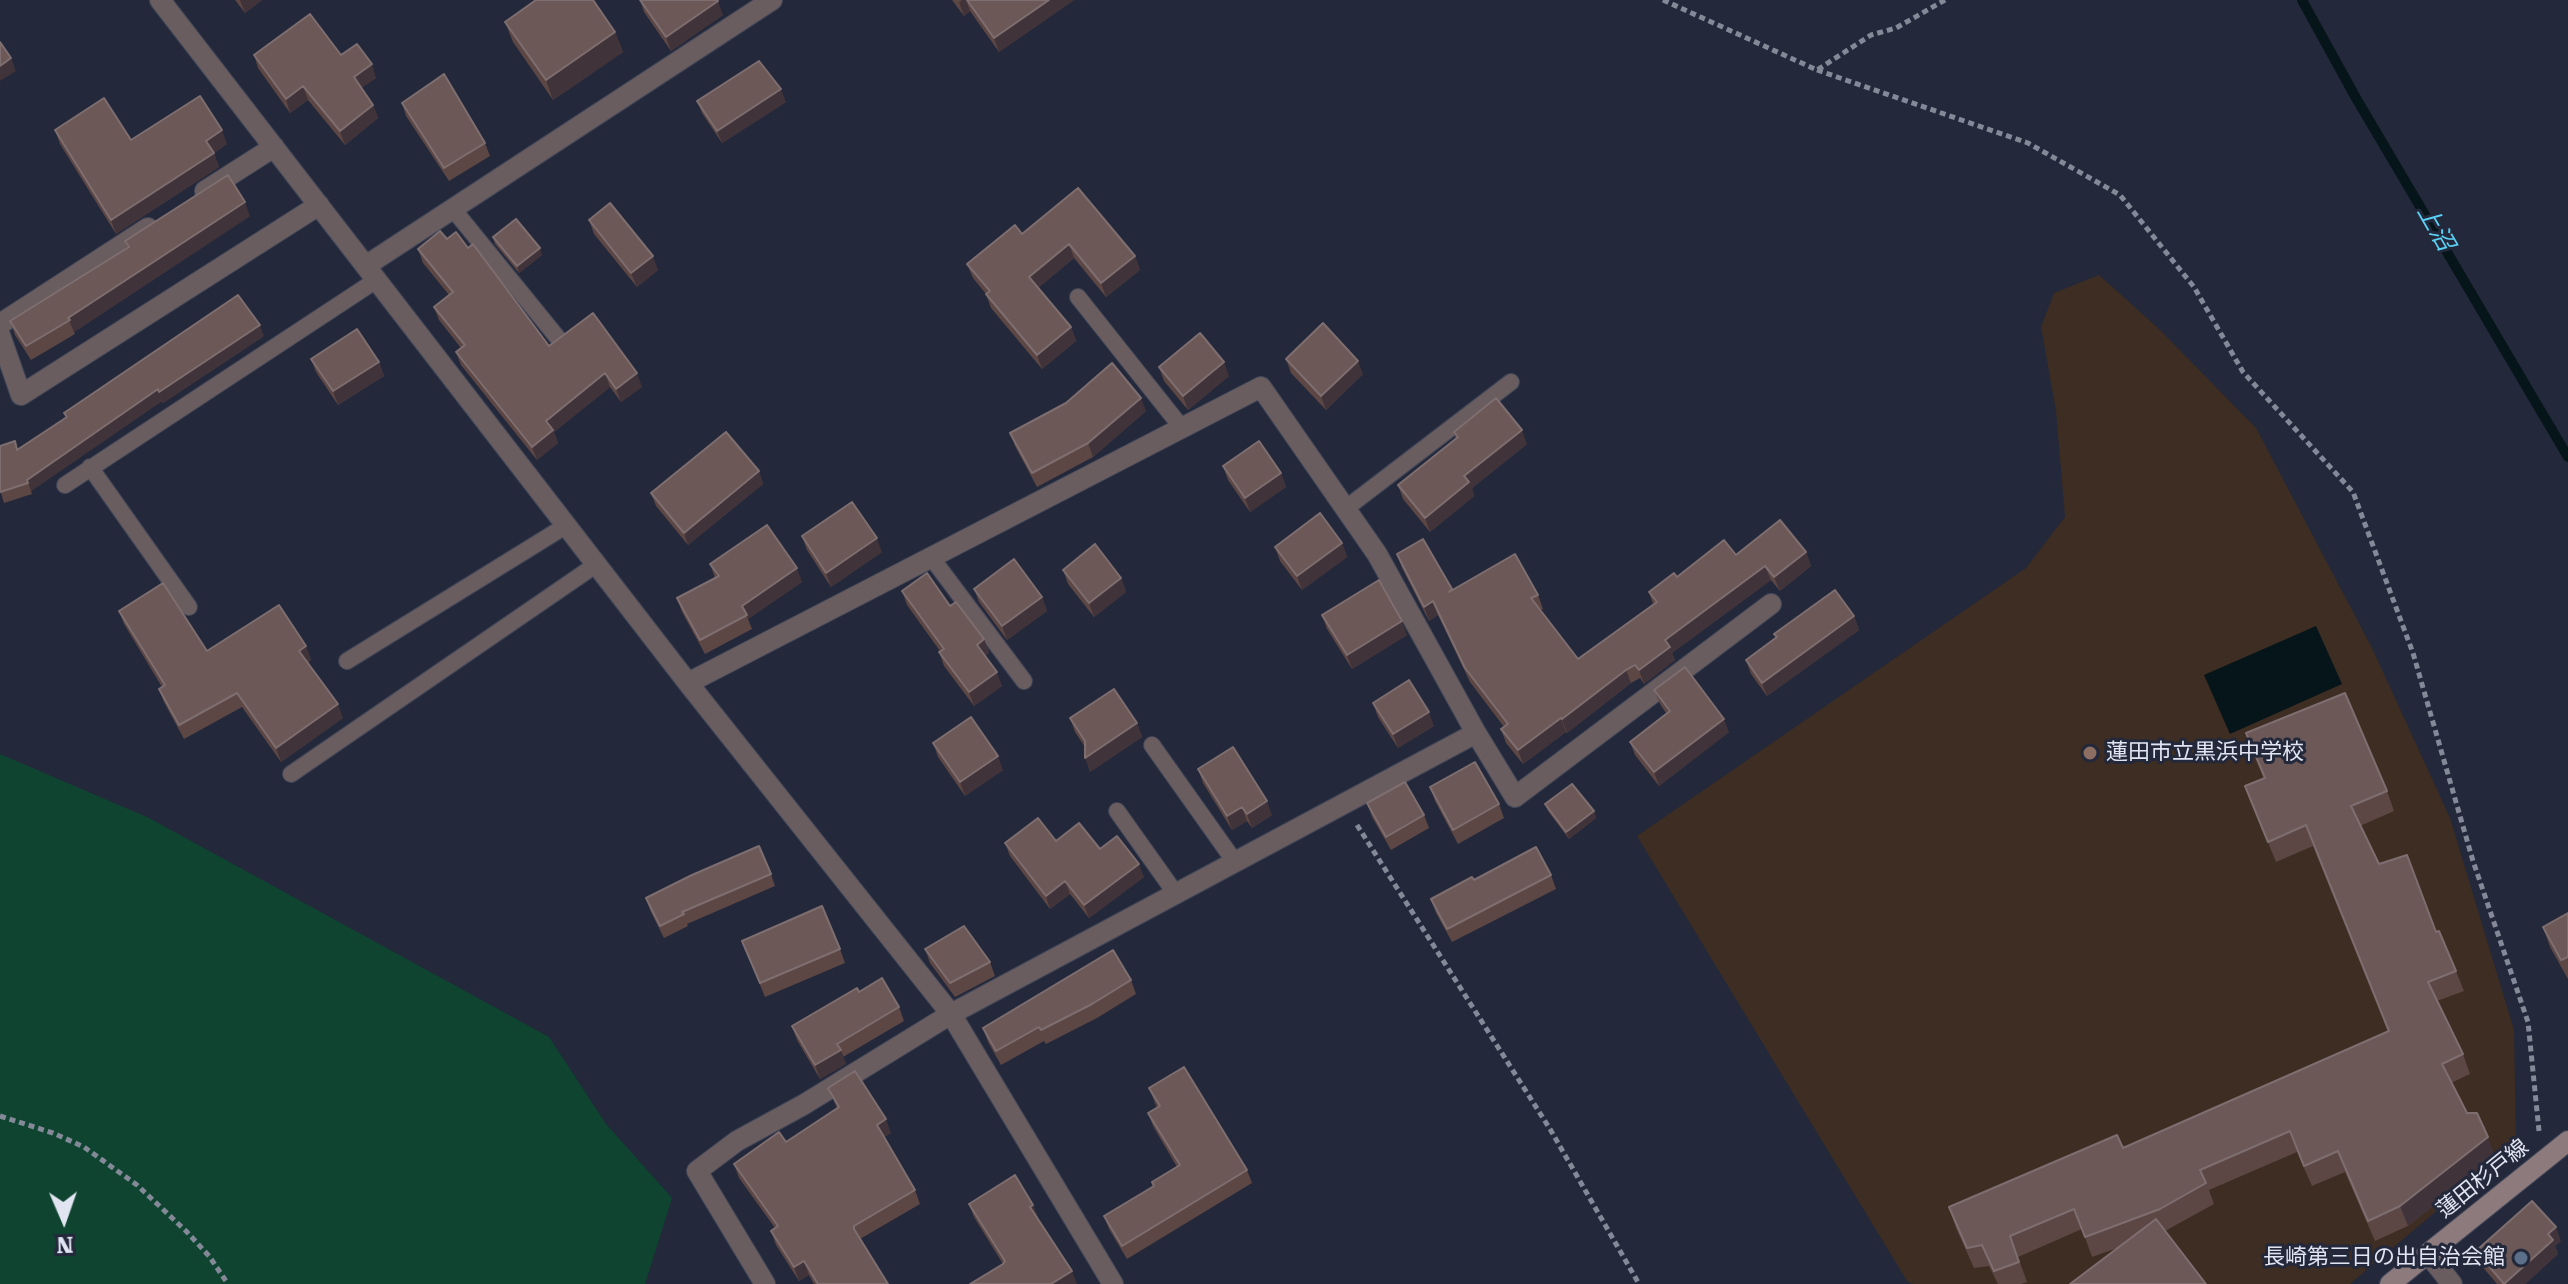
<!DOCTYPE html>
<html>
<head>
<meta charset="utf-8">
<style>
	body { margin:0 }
	#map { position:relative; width:2568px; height:1284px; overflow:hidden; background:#23283b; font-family:"Roboto Serif",serif }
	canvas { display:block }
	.north { position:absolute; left:24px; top:1180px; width:80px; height:80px; -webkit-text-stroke:6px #23283b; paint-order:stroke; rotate:178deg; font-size:22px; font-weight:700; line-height:32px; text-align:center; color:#e1e5f1 }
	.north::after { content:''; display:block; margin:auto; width:28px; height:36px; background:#e1e5f1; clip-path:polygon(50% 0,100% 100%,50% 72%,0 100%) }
</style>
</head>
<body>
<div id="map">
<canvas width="2568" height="1284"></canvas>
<div class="north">N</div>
</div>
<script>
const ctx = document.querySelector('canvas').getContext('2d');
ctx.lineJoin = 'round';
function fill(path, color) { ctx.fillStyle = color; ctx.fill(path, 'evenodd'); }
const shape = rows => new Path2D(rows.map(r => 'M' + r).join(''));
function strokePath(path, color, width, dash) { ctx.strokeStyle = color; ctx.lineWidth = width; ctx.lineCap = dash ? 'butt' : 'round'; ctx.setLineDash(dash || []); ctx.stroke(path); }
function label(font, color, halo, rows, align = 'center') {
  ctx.font = font + ' "Roboto Serif","Noto Sans JP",serif'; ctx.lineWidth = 6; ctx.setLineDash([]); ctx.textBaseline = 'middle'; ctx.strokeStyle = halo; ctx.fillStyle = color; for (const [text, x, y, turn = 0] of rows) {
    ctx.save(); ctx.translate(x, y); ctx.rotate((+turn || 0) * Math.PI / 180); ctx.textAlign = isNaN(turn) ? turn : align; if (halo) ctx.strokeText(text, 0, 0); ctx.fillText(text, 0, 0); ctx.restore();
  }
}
const education = shape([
	[2099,275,2158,328,2256,428,2372,648,2450,818,2514,1030,2516,1144,2350,1284,1913,1284,1907,1281,1637,836,2026,568,2065,517,2056,411,2041,327,2054,293]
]);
const green = shape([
	[0,754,149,818,549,1037,606,1124,672,1198,645,1284,0,1284]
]);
const water = shape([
	[2316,626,2342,684,2230,734,2204,675]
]);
const stream = shape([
	[2302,0,2356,98,2568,457]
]);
const path = shape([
	[1663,0,1817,70,1871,35,1896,28,1945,0],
	[1817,70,2028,143,2120,195,2194,287,2243,372,2353,492,2413,653,2473,861,2528,1022,2539,1131],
	[1357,825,1550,1129,1639,1284],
	[0,1116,53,1133,84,1147,137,1185,186,1231,209,1256,228,1284]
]);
const lane = shape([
	[453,209,557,337],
	[1078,297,1182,428],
	[90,467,189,607],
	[65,485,378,279],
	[1345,509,1511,382],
	[931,557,1024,681],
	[347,661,567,525],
	[1152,745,1235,862],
	[291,774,597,564],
	[1117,811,1176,894]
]);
const street = shape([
	[160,0,688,683,951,1014,1113,1284],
	[205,191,274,147],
	[367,265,772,0],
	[0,324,148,228],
	[0,335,21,395,319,205],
	[688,683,1261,387,1377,554,1476,733,1515,797,1771,604],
	[2428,1254,2452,1284],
	[765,1284,697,1171,737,1141,803,1105,951,1014,1476,733]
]);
const secondary = shape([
	[2390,1284,2568,1141]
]);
const wall = shape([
	[235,0,262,0,245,13],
	[640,0,723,15,671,51,644,12],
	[952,0,1074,0,999,52,970,11,964,16],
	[505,22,615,32,623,52,553,100,513,42],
	[254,55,341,55,376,78,361,88,373,105,378,118,345,145,308,100,290,113,258,68],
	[697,101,786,102,722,143,702,113],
	[402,103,485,143,490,156,449,181,406,116],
	[55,130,131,140,227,144,214,153,219,167,116,234,60,144],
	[250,216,74,332,75,334,31,360,15,335,10,321,127,248,125,241],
	[589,220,658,270,637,287,594,234],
	[1022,234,1135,256,1140,270,1106,297,1074,258,1038,288,1071,327,1076,341,1042,369,991,308,986,294,973,278,967,264],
	[493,237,542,255,519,273,495,244],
	[447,239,549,346,642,387,621,402,610,387,554,432,558,443,537,460,461,365,456,352,461,348,439,320,434,307,449,295,423,263,418,249],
	[264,336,163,403,162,401,31,491,32,494,4,503,0,490,66,418,64,413],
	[311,359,379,362,384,376,338,405,316,372],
	[1286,359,1363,374,1326,410,1291,373],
	[1159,367,1229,376,1188,410,1164,381],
	[1146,411,1093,457,1037,487,1015,446,1010,433],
	[1454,432,1527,444,1472,488,1474,496,1430,532,1403,499,1398,485,1456,439],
	[1223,466,1281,473,1286,487,1250,512,1228,480],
	[759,471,763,484,688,545,656,506,651,493],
	[802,536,882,552,831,587,807,550],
	[1342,543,1347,557,1302,590,1280,561,1275,547],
	[1806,552,1811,566,1780,591,1771,580,1672,653,1675,660,1644,684,1640,678,1631,683,1567,733,1566,732,1523,764,1506,743,1501,729,1504,727,1470,682,1438,615,1429,621,1402,568,1397,554,1452,589,1538,595,1543,609,1540,610,1578,659,1653,604,1649,592,1677,577,1736,555],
	[710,564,802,582,748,619,752,629,705,654,682,612,677,598,715,578],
	[1063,570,1121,578,1126,592,1094,617,1068,584],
	[974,589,1042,597,1047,611,1007,640,979,602],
	[902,591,950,606,984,639,989,653,985,656,1002,686,974,706,944,666,939,652,940,651,907,605],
	[119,611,207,651,306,646,311,660,308,662,343,718,281,762,242,707,184,739,164,702,159,689,162,687,124,624],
	[1322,615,1407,635,1352,669,1327,629],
	[1854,616,1859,630,1767,696,1751,674,1746,660,1776,638,1774,634],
	[1654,690,1729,732,1659,786,1635,755,1630,742,1666,713,1660,704],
	[1373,703,1434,726,1398,748,1378,717],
	[1070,718,1137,723,1142,737,1090,772,1085,747,1075,732],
	[2246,733,2387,791,2394,811,2360,826,2379,864,2436,932,2456,971,2464,991,2437,1001,2463,1054,2470,1074,2451,1083,2467,1113,2495,1157,2408,1226,2375,1241,2345,1172,2312,1186,2297,1152,2209,1190,2214,1204,2165,1231,2092,1257,2082,1229,2018,1257,2027,1282,2021,1284,1998,1284,1989,1266,1974,1268,1956,1228,1949,1207,2123,1148,2388,1032,2313,846,2276,862,2245,786,2264,778],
	[933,743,1003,770,965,796,938,757],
	[1198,769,1272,815,1252,828,1247,821,1232,830,1203,783],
	[1430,787,1499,804,1504,818,1458,844,1435,801],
	[1367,803,1424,815,1429,828,1391,850,1372,817],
	[1545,804,1594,811,1596,818,1569,839,1548,811],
	[1056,841,1144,877,1089,918,1070,894,1050,909,1010,856,1005,843],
	[771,874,775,886,687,924,688,926,664,938,650,910,646,898],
	[1551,875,1556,889,1452,942,1436,913,1431,899,1474,880],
	[2568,913,2568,979,2550,947,2543,927],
	[742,941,840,949,845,963,765,997],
	[925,949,990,962,995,976,955,997,930,963],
	[1131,980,1136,994,1097,1018,1046,1044,1044,1041,1001,1065,988,1042,983,1028],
	[859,992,899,1007,904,1021,843,1057,846,1064,820,1079,797,1040,792,1026],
	[828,1088,891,1133,884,1137,915,1190,920,1204,860,1239,888,1284,814,1284,809,1275,799,1281,776,1245,771,1231,775,1228,739,1178,734,1164,786,1142,837,1108],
	[1149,1088,1247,1170,1252,1183,1127,1259,1109,1229,1104,1216,1154,1186,1152,1182,1177,1167,1153,1126,1148,1113,1157,1108],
	[969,1204,1033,1205,1038,1218,1003,1264,974,1217],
	[2561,1241,2555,1246,2558,1254,2525,1284,2497,1284,2481,1265,2476,1251]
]);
const shadedWall = shape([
	[240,0,262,0,245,13],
	[962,0,966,0,970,11,964,16,959,2],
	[1049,0,1074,0,999,52,994,38],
	[718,1,723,15,671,51,666,37],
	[615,32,623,52,553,100,546,80],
	[11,58,16,71,0,81,0,66],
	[372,64,376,78,358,90,354,77],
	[303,86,308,100,290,113,286,99],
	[781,89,786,102,722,143,717,131],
	[373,105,378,118,345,145,340,131],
	[222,130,227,144,211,155,206,141],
	[214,153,219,167,116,234,111,220],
	[245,202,250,216,74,332,68,318],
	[1069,244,1074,258,1034,291,1029,277],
	[540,248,542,255,519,273,517,266],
	[653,256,658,270,637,287,631,273],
	[1135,256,1140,270,1106,297,1101,283],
	[260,325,264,336,163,403,159,392],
	[1071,327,1076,341,1042,369,1037,355],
	[1358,361,1363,374,1326,410,1321,396],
	[379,362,384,376,338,405,333,391],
	[1224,362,1229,376,1188,410,1183,396],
	[605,373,610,387,554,432,558,443,537,460,532,447,546,421],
	[637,373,642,387,621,402,616,389],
	[158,389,162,401,31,491,27,480],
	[1141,398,1146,411,1093,457,1088,443],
	[1522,430,1527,444,1472,488,1474,496,1430,532,1425,518,1464,476],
	[759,471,763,484,688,545,684,533],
	[1281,473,1286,487,1250,512,1245,498],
	[877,538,882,552,831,587,826,573],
	[1342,543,1347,557,1302,590,1297,576],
	[1806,552,1811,566,1780,591,1774,577],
	[1765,566,1771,580,1672,653,1675,660,1644,684,1639,670,1665,640],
	[797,568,802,582,748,619,742,606],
	[1121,578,1126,592,1094,617,1089,603],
	[1042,597,1047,611,1007,640,1002,626],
	[1433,601,1438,615,1429,621,1424,607],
	[1854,616,1859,630,1767,696,1762,683],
	[1402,621,1407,635,1352,669,1347,655],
	[984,639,989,653,982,659,977,645],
	[306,646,311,660,304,664,299,651],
	[1626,670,1631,683,1567,733,1562,719],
	[997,672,1002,686,974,706,969,692],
	[338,704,343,718,281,762,276,748],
	[1429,712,1434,726,1398,748,1393,734],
	[1561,718,1566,732,1523,764,1518,750],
	[1724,719,1729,732,1659,786,1654,772],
	[1137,723,1142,737,1090,772,1085,758],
	[998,756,1003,770,965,796,960,782],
	[1267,801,1272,815,1252,828,1247,814],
	[1242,807,1247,821,1232,830,1227,816],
	[1594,811,1596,818,1569,839,1566,832],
	[1139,864,1144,877,1089,918,1084,905],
	[1065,881,1070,894,1050,909,1046,896],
	[841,1050,846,1064,820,1079,815,1065],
	[886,1119,891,1133,882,1138,877,1125],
	[2488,1137,2495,1157,2408,1226,2400,1206],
	[1033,1205,1038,1218,1035,1221,1030,1207],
	[2556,1227,2561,1241,2555,1246,2558,1254,2525,1284,2504,1284,2548,1234],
	[804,1261,809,1275,799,1281,794,1267],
	[1072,1271,1077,1284,1051,1284]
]);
const building = shape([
	[536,0,593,0,615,32,546,80,505,22,536,0],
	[640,0,717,0,718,1,666,37,640,0],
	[967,0,1049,0,994,38,967,0],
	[310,14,341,55,357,44,372,64,354,77,373,105,340,131,303,86,286,99,254,55,310,14],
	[0,42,11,58,0,66,0,42],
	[759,61,781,89,717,131,697,101,759,61],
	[444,74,485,143,444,168,402,103,444,74],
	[200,96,222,130,206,141,214,153,111,220,55,130,104,98,131,140,200,96],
	[228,175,245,202,68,318,70,320,26,346,10,321,129,247,125,241,228,175],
	[1078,188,1135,256,1101,283,1069,244,1029,277,1071,327,1037,355,986,294,990,291,967,264,1015,225,1022,234,1078,188],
	[610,203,653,256,631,273,589,220,610,203],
	[516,219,540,248,517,266,493,237,516,219],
	[440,231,447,239,456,232,468,248,473,244,549,346,593,313,637,373,616,389,605,373,546,421,553,430,532,447,456,352,465,345,434,307,453,292,418,249,440,231],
	[238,295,260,325,159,392,158,389,27,480,28,483,0,492,0,446,15,441,17,450,67,417,64,413,238,295],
	[1323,323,1358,361,1321,396,1286,359,1323,323],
	[357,329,379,362,333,391,311,359,357,329],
	[1200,333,1224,362,1183,396,1159,367,1200,333],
	[1112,363,1141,398,1088,443,1032,473,1010,433,1066,403,1112,363],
	[1496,398,1522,430,1464,476,1469,482,1425,518,1398,485,1458,437,1454,432,1496,398],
	[726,432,759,471,684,533,651,493,726,432],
	[1259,441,1281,473,1245,498,1223,466,1259,441],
	[852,502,877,538,826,573,802,536,852,502],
	[1320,513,1342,543,1297,576,1275,547,1320,513],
	[1780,520,1806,552,1774,577,1765,566,1665,640,1670,647,1639,670,1635,665,1626,670,1562,719,1561,718,1518,750,1501,729,1508,724,1465,668,1433,601,1424,607,1397,554,1423,539,1452,589,1449,592,1515,554,1538,595,1531,598,1578,659,1657,602,1649,592,1674,573,1677,577,1724,540,1736,555,1780,520],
	[767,525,797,568,742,606,747,615,700,640,677,598,719,576,710,564,767,525],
	[1095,544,1121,578,1089,603,1063,570,1095,544],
	[1014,559,1042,597,1002,626,974,589,1014,559],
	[927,573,950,606,956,602,984,639,977,645,997,672,969,692,939,652,944,649,902,591,927,573],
	[1379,580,1402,621,1347,655,1322,615,1379,580],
	[163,583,207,651,279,605,306,646,299,651,338,704,276,748,237,693,179,725,159,689,165,685,119,611,163,583],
	[1835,590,1854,616,1762,683,1746,660,1777,637,1774,634,1835,590],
	[1685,667,1724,719,1654,772,1630,742,1670,711,1654,690,1685,667],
	[1409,680,1429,712,1393,734,1373,703,1409,680],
	[1114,689,1137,723,1085,758,1085,741,1070,718,1114,689],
	[2345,693,2387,791,2351,806,2379,864,2407,855,2436,932,2439,931,2456,971,2428,982,2463,1054,2442,1064,2467,1113,2477,1113,2488,1137,2400,1206,2368,1221,2338,1151,2304,1166,2290,1131,2200,1170,2206,1183,2160,1209,2085,1237,2074,1209,2010,1236,2019,1262,1994,1271,1982,1245,1967,1248,1949,1207,2117,1135,2123,1148,2389,1031,2306,825,2268,842,2245,786,2265,778,2246,733,2345,693],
	[971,717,998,756,960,782,933,743,971,717],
	[1233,747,1267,801,1247,814,1242,807,1227,816,1198,769,1233,747],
	[1475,762,1499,804,1453,830,1430,787,1475,762],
	[1405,782,1424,815,1386,837,1367,803,1405,782],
	[1572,784,1594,811,1566,832,1545,804,1572,784],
	[1038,818,1056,841,1079,823,1100,849,1117,836,1139,864,1084,905,1065,881,1046,896,1005,843,1038,818],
	[759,846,771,874,682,912,684,914,660,926,646,898,692,875,759,846],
	[1536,847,1551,875,1447,929,1431,899,1472,877,1474,880,1536,847],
	[822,906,840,949,760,983,742,941,822,906],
	[2568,913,2568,957,2561,960,2543,927,2568,913],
	[964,926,990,962,950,983,925,949,964,926],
	[1113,950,1131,980,1092,1004,1041,1030,1039,1027,996,1051,983,1028,1113,950],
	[882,978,899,1007,837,1044,841,1050,815,1065,792,1026,857,988,859,992,882,978],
	[1184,1067,1247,1170,1122,1246,1104,1216,1154,1186,1152,1182,1180,1165,1148,1113,1160,1106,1149,1088,1184,1067],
	[855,1071,886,1119,877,1125,915,1190,854,1226,854,1229,888,1284,818,1284,804,1261,794,1267,771,1231,778,1226,734,1164,779,1132,786,1142,839,1107,828,1088,855,1071],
	[1015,1175,1033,1205,1030,1207,1072,1271,1051,1284,970,1284,1003,1264,1005,1261,969,1204,1015,1175],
	[2532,1201,2556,1227,2548,1234,2553,1240,2504,1284,2476,1251,2532,1201],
	[2156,1219,2206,1284,2070,1284,2156,1219]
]);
const markers = [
	[2090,753,8,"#8d6e63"],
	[2521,1258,8,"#5c6f8a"]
];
const poiNames = [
	["蓮田市立黒浜中学校",2106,753],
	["長崎第三日の出自治会館",2505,1258,"right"]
];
const streetNames = [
	["蓮田杉戸線",2483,1179,-39]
];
const waterNames = [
	["上沼",2435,228,60]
];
fill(education, '#3d2d22');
fill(green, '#0f4530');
fill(water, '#061519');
strokePath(stream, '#061519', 10);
strokePath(lane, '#414658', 18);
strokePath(street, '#414658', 22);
strokePath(secondary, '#414658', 22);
strokePath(path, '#848998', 5, [6, 4]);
strokePath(lane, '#695d5f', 16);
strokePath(street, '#695d5f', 20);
strokePath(secondary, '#8d7a7d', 20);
fill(wall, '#5d4745');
fill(shadedWall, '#403339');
fill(building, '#6b5857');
strokePath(building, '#7e6e70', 2);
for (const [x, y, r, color] of markers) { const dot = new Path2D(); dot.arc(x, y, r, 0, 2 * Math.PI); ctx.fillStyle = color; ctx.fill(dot); strokePath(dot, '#23283b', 3); }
label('22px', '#e1e5f1', '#23283b', poiNames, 'left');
label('22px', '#e1e5f1', '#23283b', streetNames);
label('italic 24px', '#5bd2f5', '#23283b', waterNames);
</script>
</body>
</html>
